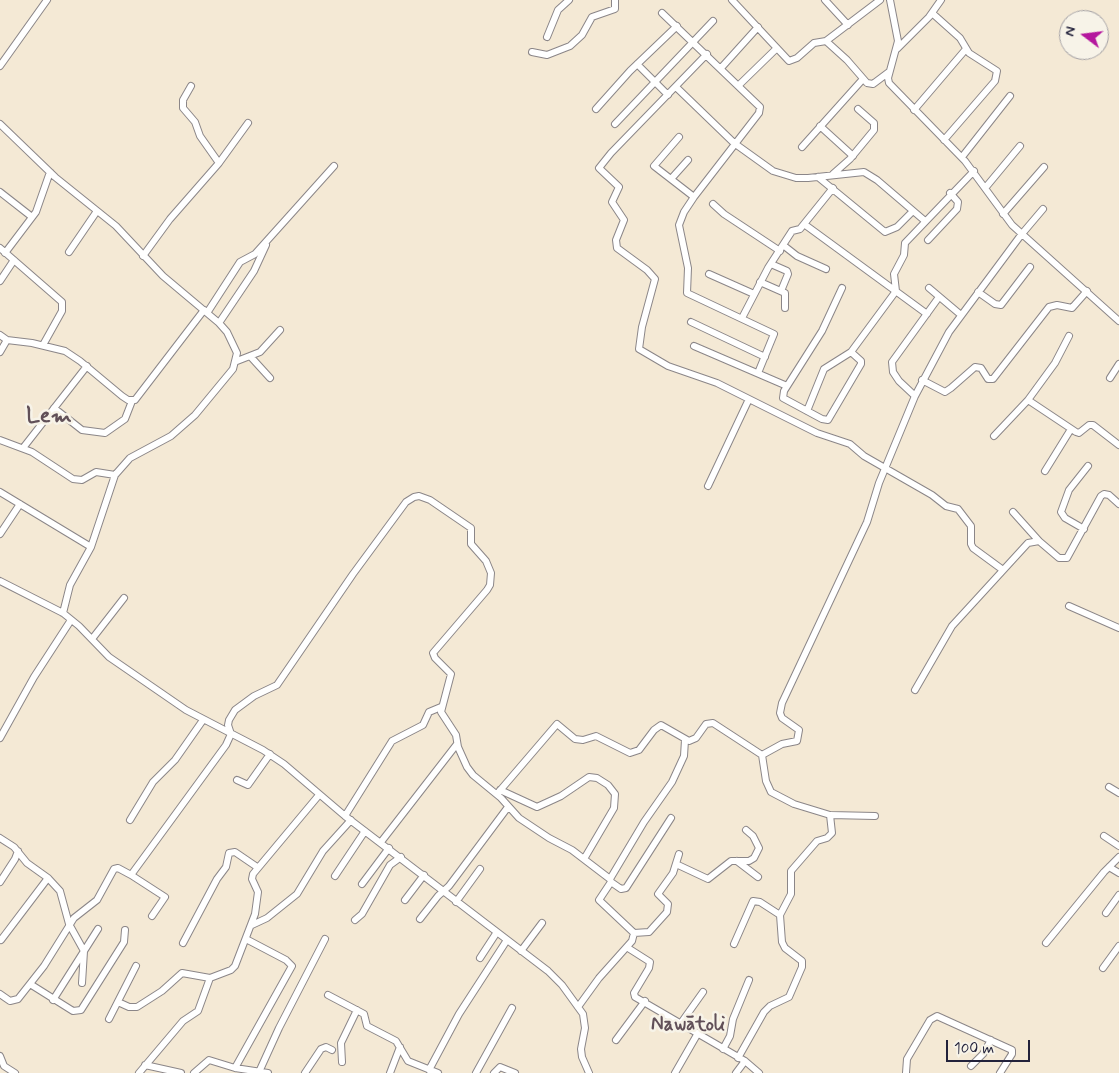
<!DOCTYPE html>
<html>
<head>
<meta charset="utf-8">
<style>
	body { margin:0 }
	#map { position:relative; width:1119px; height:1073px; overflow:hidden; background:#f4e9d5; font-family:Mynerve,sans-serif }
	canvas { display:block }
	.north { position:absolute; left:1059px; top:10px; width:50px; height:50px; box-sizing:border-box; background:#f7f3e8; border:1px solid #a29fa3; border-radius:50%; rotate:285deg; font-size:14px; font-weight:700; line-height:20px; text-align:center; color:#22223b }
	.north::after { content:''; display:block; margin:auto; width:18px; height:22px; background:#b5179e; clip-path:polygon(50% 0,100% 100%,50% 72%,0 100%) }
	.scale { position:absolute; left:946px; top:1040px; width:84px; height:22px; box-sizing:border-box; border:2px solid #22223b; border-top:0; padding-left:6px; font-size:15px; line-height:18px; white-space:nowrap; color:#22223b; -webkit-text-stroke:4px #f7f3e8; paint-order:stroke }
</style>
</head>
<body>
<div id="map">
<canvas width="1119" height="1073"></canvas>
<div class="north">N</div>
<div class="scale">100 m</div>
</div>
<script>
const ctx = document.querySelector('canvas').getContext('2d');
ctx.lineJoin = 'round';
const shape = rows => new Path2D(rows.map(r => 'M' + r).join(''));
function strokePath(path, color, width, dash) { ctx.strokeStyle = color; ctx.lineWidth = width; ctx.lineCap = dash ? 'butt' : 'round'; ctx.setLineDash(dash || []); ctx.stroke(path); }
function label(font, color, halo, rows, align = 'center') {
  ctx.font = font + ' Mynerve,sans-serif'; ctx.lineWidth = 5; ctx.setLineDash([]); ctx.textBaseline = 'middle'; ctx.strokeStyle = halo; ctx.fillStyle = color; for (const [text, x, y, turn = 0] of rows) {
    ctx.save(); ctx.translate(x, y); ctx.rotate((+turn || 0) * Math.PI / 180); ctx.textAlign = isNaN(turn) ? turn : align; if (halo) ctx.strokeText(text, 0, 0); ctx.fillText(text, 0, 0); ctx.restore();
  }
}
const minor = shape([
	[732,0,789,61,797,58,814,43,826,41,847,60,867,83,873,84,889,72],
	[825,0,848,25],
	[890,0,898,41,888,78,889,83,965,161,1012,225,1119,321],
	[662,13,760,107,759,113,694,197,684,212,679,225,688,268,687,293,774,334,758,373],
	[932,13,960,38,969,53,997,71,995,81,944,140],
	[547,37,558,10,569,0],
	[826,41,880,0],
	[897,49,929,17,941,0],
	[532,52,547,55,570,46,582,35,592,17,615,9,615,0],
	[707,54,611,153,599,168,619,187,612,202,624,220,616,240,617,248,647,270,655,279,642,327,639,349,668,366,717,383,817,433,850,444,864,456,932,495,946,506,958,509,971,526,971,544,973,548,1003,570],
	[637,64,668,95],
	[0,66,47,0],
	[721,68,758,27],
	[739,85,777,48],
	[191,86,183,100,183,108,195,122,200,136,219,163],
	[676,87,734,143,773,171,796,178,808,178,864,172,877,180,925,221],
	[596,109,630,71,677,26],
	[914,110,966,49],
	[0,124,55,177,116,226,163,276,219,323,227,332,237,353,233,369,195,415,171,436,130,458,115,475,91,547,70,585,63,613],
	[615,124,713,21],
	[820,126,853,156],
	[679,137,654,166,694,197],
	[802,147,863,79],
	[962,157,1010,96],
	[833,174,850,159,874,130,874,123,858,109],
	[818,177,885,232,897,227,913,211],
	[671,179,688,160],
	[986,187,1020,146],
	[0,192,32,217],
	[713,204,724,214,780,251],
	[1003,214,1044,167],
	[804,224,927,314],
	[928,240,957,209,958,202,950,193],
	[783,245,797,256,826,269],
	[0,248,62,302,62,311,43,345],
	[69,252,97,211],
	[5,253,36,212,50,172],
	[143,256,170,219,219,163,248,123],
	[771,264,787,271,788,274,781,291],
	[709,274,754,294],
	[0,281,14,260],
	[760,282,785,293,785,308],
	[842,288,822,331,784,391,783,398,822,419,828,420,861,364,861,361,851,352],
	[929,288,961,315],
	[978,292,995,304,1001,305,1030,267],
	[207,313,240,262,255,254,334,166],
	[742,318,768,268,792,231,800,229,833,188],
	[691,322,765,357],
	[219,323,254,271,266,245],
	[0,335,7,340],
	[694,346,787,386],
	[0,352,7,340,32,343,65,351,80,361,122,396,128,400,135,400,204,310],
	[250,356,270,378],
	[237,361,260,352,280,330],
	[1110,378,1119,364],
	[922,380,945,392,951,388,975,367,981,368,988,379,993,379,1049,307,1057,305,1072,308,1087,291],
	[915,396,899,381,893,372,892,362,939,297],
	[1028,400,1055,363,1069,336],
	[54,408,82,430,105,433,125,419,132,401],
	[807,411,824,369,851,352,896,291,894,274,904,255,905,243,974,171],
	[994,436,1028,400,1076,432,1079,433,1089,425,1093,425,1119,445],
	[0,440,32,452,73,479,82,480,96,472,115,475],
	[23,448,87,366],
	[1045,471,1071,429],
	[708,486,749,399],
	[0,492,91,547],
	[1013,512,1039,541],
	[1084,529,1065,518,1061,512,1069,490,1088,466],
	[0,534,20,504],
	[0,581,63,613,79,626,109,657,186,710,263,750,284,764,345,816,548,971,562,985,583,1014,585,1028,581,1049,582,1057,589,1073],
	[1069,606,1119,628],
	[92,639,124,598],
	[915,690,952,626,1028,543,1039,541,1059,558,1067,558,1101,496,1104,494,1109,495,1119,504],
	[0,738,34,677,71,620],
	[237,780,248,785,270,754],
	[1109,787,1119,793],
	[500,790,537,807,561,796,589,777,597,778,608,785,615,794,614,808,584,859],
	[497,794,557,724,575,739,583,740,596,736,630,753,639,750,654,730,661,725,689,741,696,738,706,724,713,723,762,755,782,744,797,741,799,730,782,718,780,713,782,703,867,522,879,483,915,396,949,332,1021,235,1043,209],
	[830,815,875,816],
	[345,816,392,741,423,725,429,712,441,707],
	[130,820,153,782,175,760,203,720],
	[1104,836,1119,846],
	[0,838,14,847,27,863,48,878,60,891,69,924,84,951,82,983],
	[381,842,457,744],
	[737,861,758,877],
	[676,864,708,879,731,861,749,861,754,858,759,848,753,836,746,830],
	[1109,867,1119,873],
	[131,875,165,897,152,916],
	[335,876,365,831],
	[610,879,644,822,672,782,684,756,685,740],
	[0,882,15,859,18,851],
	[611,882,621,889,626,888,671,818],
	[362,884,389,848],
	[405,900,424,875],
	[456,902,480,869],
	[1106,913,1119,895],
	[420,919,438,896,449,886,508,807],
	[355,920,362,914,390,865,401,857],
	[252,925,267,918,297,894,323,851,351,820],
	[634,933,649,932,667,912,668,904,658,894,673,873,679,854],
	[1,940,48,878],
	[183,943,217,879,226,867,229,853,235,852,257,867],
	[1046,943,1104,872,1119,857],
	[734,944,753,901,760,902,780,915],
	[628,948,650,962,649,968,634,993,635,997,745,1061,759,1073],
	[521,951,542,923],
	[480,958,497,932],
	[1103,968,1119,946],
	[30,984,73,1011,81,1010,124,942,125,930],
	[0,994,10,1001,18,999,44,966,74,918,97,900,114,869,118,868,131,875,226,745,231,734,228,725,229,720,235,710,254,696,277,685,353,574,406,502,414,497,419,496,430,500,471,528,471,544,486,561,491,573,490,585,487,590,433,653,435,658,451,674,441,712,456,735,458,747,467,767,473,775,501,798,519,818,549,838,572,850,610,879,611,882,599,900,634,933,632,941,599,978,578,1007],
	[328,995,364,1014,367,1026,396,1041,408,1061,438,1073],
	[53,1000,98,929],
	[118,1002,129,1007,137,1007,162,991,182,973,210,978],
	[109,1019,136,966],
	[681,1023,703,992],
	[616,1040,645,1001],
	[723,1049,730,1036,733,1019,749,980],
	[0,1056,4,1066,15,1073],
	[738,1058,764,1012,770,1006,789,997,802,967,802,961,785,948,782,942,780,915,791,894,791,871,817,841,827,838,832,833,830,815,794,804,771,792,766,781,762,755],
	[342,1062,341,1043,357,1010],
	[145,1065,181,1073],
	[971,1066,983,1054,991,1040],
	[235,1068,292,966,286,960,246,939],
	[429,1070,459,1014,507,940],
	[259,1072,279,1028,325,939],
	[139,1073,183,1021,198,1011,210,978,231,970,235,966,255,914,258,892,252,879,253,874,319,795],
	[194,1073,209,1060,235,1068,268,1073],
	[305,1073,321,1049,326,1047,332,1050],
	[390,1073,400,1047],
	[476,1073,512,1008],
	[494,1073,500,1067,515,1073],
	[675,1073,698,1033],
	[736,1073,745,1061],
	[906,1073,907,1059,930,1020,937,1016,1012,1050,1012,1054,1000,1073]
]);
const neighbourhoodNames = [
	["Nawātoli",688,1026]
];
const districtNames = [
	["Lem",49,417]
];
strokePath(minor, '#8b8688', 8);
strokePath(minor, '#fff', 6);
label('bold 19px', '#615058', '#f7f3e8', neighbourhoodNames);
label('bold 22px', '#615058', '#f7f3e8', districtNames);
</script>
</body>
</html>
